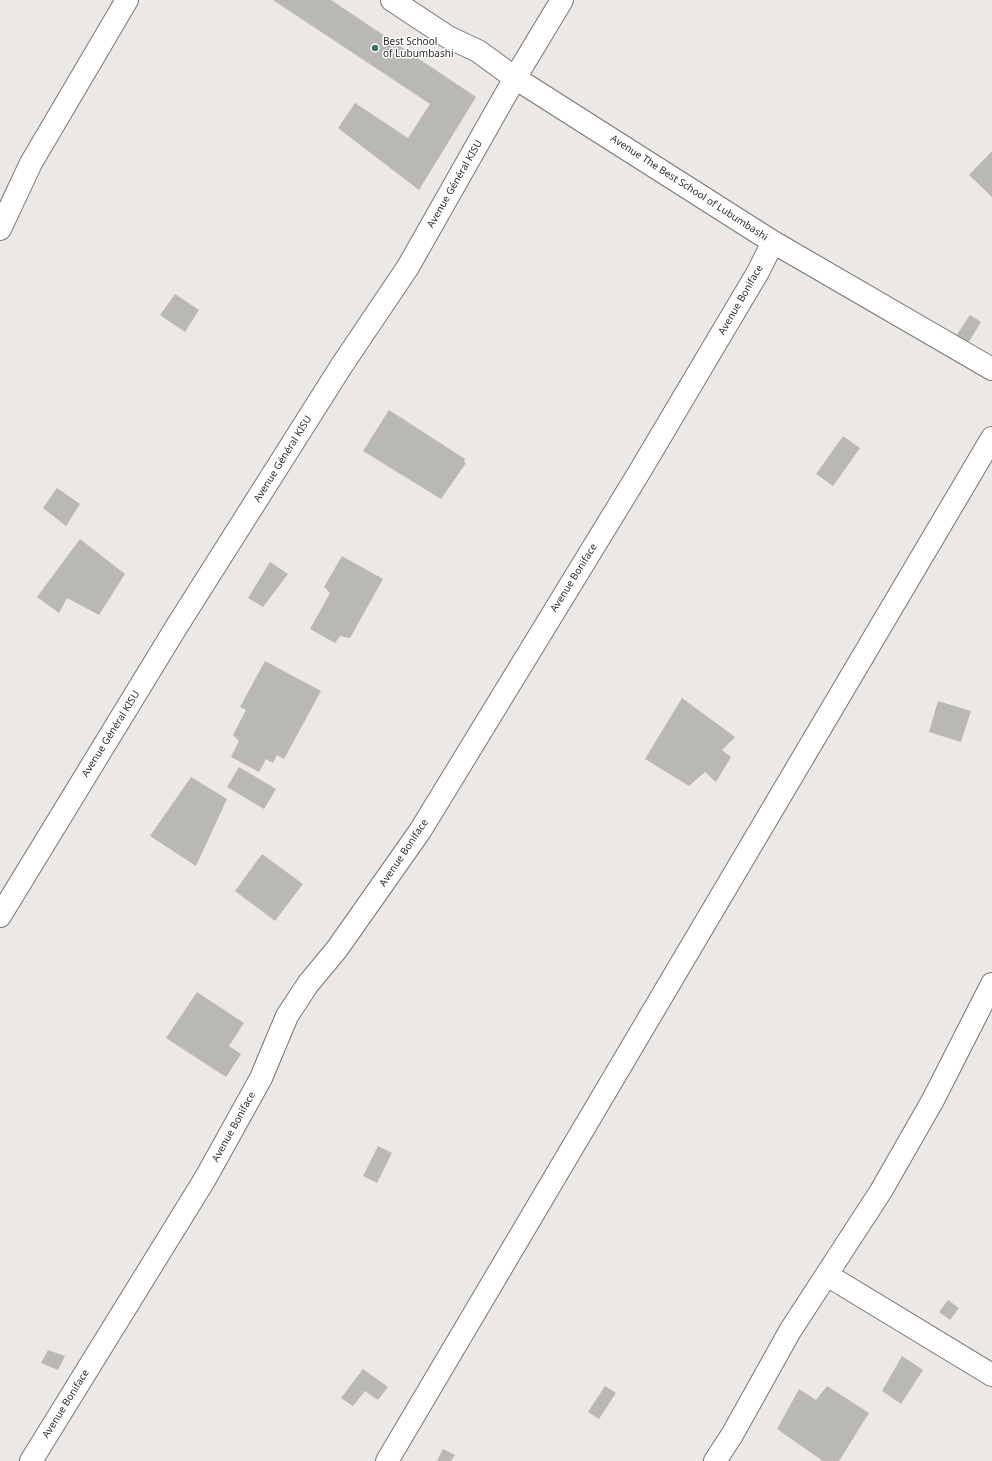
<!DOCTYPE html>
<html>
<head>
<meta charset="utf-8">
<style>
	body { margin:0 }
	canvas { display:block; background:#ebe8e5 }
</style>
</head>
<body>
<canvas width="992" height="1461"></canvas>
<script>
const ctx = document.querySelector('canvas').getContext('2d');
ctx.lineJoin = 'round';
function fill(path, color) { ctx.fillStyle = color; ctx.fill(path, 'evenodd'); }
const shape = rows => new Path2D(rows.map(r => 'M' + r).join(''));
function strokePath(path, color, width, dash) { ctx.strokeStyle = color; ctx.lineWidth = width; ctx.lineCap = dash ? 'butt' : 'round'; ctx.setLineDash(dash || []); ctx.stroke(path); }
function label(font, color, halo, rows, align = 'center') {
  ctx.font = font + ' "Noto Sans",sans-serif'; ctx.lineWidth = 3; ctx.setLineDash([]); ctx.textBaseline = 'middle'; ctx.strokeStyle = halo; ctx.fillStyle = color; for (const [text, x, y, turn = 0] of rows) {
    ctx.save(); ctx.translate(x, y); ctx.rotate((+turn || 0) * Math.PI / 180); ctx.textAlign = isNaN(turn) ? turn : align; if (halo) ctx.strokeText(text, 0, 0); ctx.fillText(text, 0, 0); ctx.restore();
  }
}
const building = shape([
	[273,0,331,0,476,97,419,190,338,128,355,103,408,138,430,104],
	[992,151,992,197,969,175],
	[175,294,199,310,185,332,160,315],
	[970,315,981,322,968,343,956,336],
	[389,410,465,459,464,462,466,463,441,499,363,451],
	[843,436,860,448,833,486,816,474],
	[57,488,80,504,66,526,43,508],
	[80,539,125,574,99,615,67,598,59,613,37,597],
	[342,556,383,579,350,638,340,636,335,643,310,629,330,593,324,587],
	[270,562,288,574,263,607,248,598],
	[265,661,321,691,284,759,277,755,273,763,266,759,259,772,231,757,239,741,233,735,246,710,240,707],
	[682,698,735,737,722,750,731,757,716,782,705,772,689,786,645,759],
	[938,701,971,711,961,742,929,732],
	[239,767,276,789,264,809,227,787],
	[191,777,227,799,196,866,150,836],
	[262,854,303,884,275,921,235,891],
	[197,992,244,1023,229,1046,241,1054,226,1077,166,1038],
	[378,1146,392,1153,377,1183,363,1176],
	[948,1300,959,1308,950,1320,939,1312],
	[48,1350,65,1356,58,1370,41,1363],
	[902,1356,923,1370,901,1404,882,1391],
	[363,1369,388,1387,378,1400,365,1391,353,1406,341,1398],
	[605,1386,616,1393,599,1419,588,1412],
	[827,1386,869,1413,839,1461,823,1461,777,1429,799,1389,816,1400],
	[443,1449,455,1455,451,1461,437,1461]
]);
const minor = shape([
	[392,0,448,37,478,51,515,78,773,242,992,369],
	[0,229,31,163,127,0],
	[0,916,177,626,342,365,408,267,515,78,562,0],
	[827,1275,992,1375],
	[31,1461,205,1179,261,1078,287,1016,308,984,337,949,420,831,640,471,758,272,773,242],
	[387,1461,992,438],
	[715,1461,732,1435,790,1331,881,1191,933,1100,992,984]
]);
const markers = [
	[375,48,4,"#397867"]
];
const poiNames = [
	["Best School",383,42],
	["of Lubumbashi",383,54]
];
const streetNames = [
	["Avenue Général KISU",455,184,-60],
	["Avenue The Best School of Lubumbashi",689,188,33],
	["Avenue Boniface",741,300,-60],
	["Avenue Général KISU",283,459,-58],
	["Avenue Boniface",574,578,-58],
	["Avenue Général KISU",111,734,-58],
	["Avenue Boniface",404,853,-56],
	["Avenue Boniface",234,1127,-61],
	["Avenue Boniface",66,1404,-58]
];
fill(building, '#bab8b5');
strokePath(minor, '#787673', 24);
strokePath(minor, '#fff', 22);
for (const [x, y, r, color] of markers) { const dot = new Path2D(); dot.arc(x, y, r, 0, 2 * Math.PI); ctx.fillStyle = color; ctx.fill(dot); strokePath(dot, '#fff', 1.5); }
label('10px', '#2e2d2c', '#fff', poiNames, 'left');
label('10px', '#2e2d2c', '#fff', streetNames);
</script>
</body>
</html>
